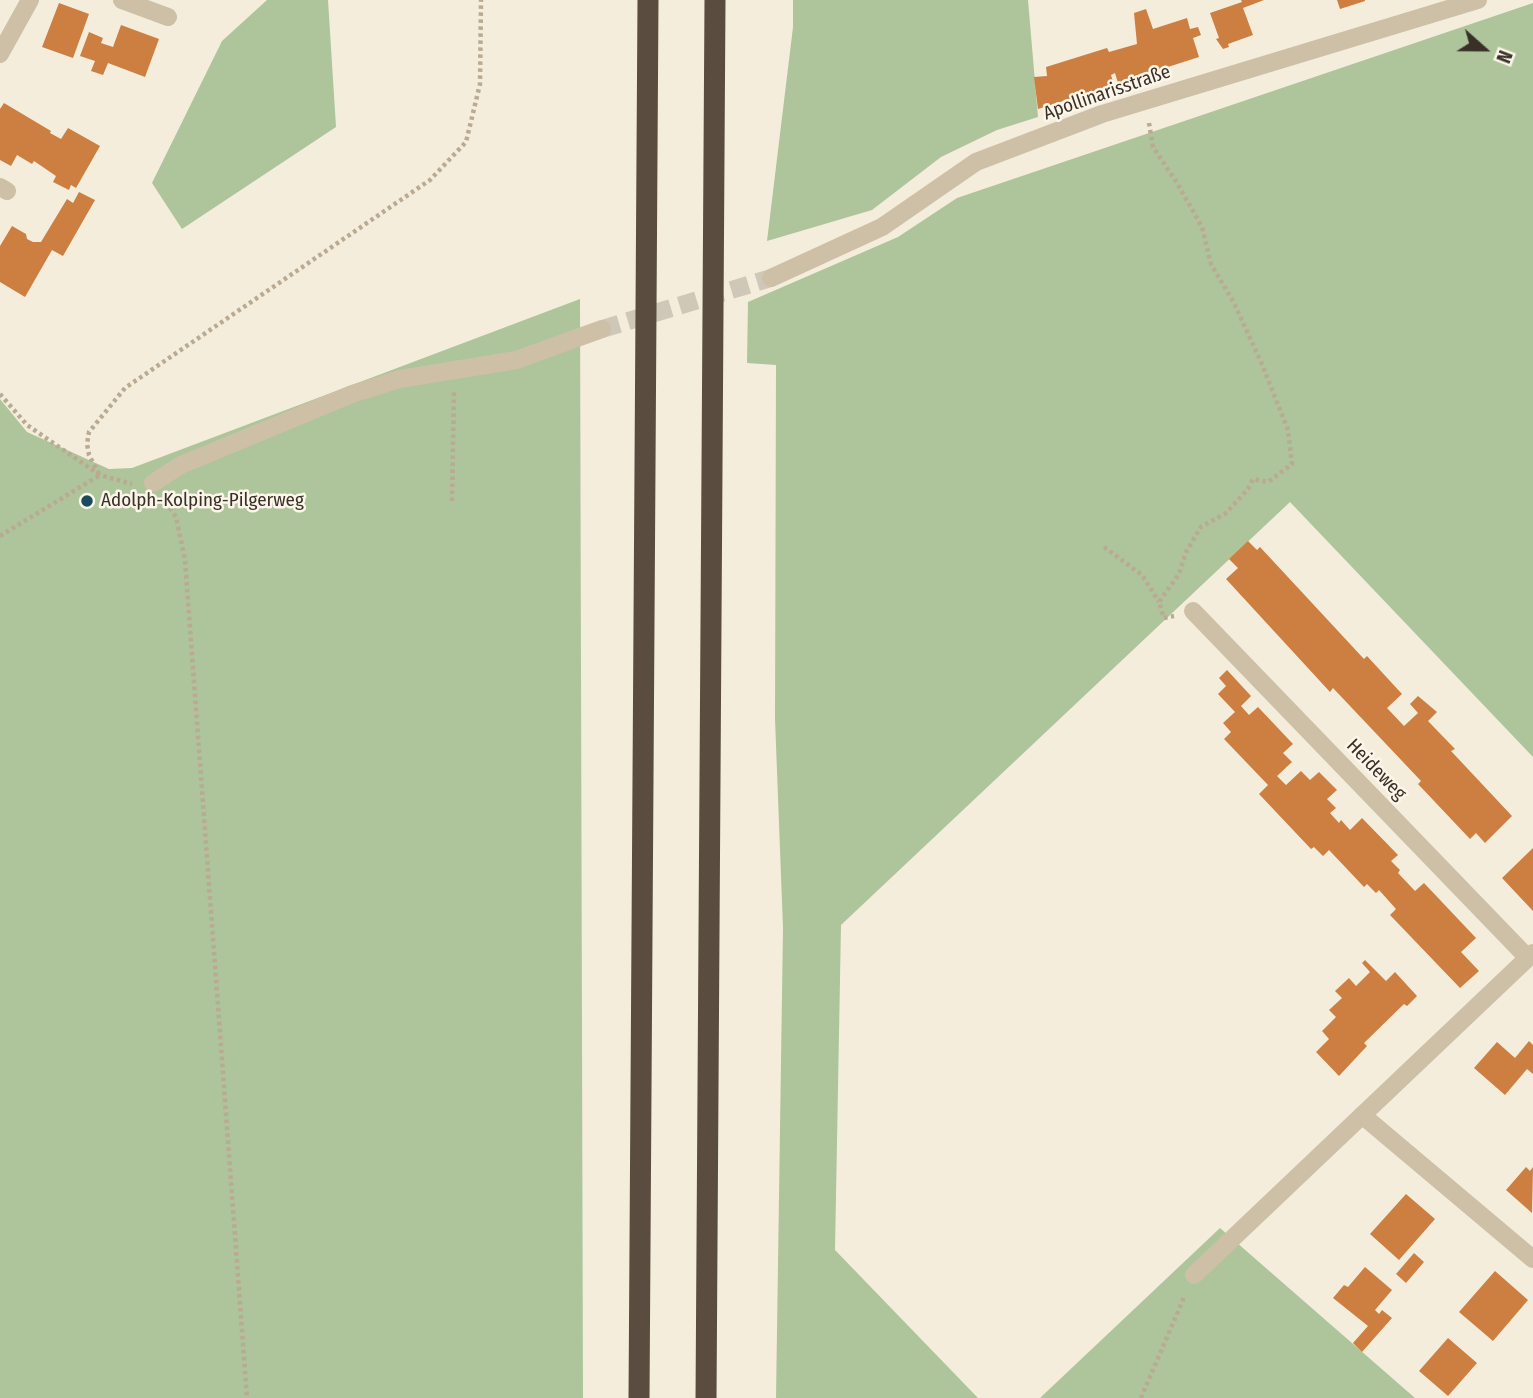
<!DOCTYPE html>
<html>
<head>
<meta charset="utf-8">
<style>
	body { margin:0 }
	#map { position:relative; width:1533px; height:1398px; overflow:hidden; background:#f4eddc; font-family:"Fira Sans Condensed",sans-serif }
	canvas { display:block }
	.north { position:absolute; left:1449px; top:14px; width:70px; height:70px; -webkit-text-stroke:5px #fbf6e9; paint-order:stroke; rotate:111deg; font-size:19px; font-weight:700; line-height:28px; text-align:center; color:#393128 }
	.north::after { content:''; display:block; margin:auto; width:24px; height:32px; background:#393128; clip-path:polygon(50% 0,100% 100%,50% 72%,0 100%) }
</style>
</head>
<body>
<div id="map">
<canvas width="1533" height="1398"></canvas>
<div class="north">N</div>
</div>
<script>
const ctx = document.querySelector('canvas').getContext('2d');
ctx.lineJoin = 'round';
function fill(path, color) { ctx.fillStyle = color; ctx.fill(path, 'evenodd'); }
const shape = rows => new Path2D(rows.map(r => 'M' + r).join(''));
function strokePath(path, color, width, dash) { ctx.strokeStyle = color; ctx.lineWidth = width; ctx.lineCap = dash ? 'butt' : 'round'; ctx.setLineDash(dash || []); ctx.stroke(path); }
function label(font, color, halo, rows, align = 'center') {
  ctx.font = font + ' "Fira Sans Condensed",sans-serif'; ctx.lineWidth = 5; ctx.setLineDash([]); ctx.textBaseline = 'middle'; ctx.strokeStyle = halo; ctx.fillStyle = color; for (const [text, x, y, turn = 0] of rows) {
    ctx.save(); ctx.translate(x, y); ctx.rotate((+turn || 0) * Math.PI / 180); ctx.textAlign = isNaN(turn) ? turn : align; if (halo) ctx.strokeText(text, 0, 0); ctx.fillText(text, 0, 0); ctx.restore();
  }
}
const green = shape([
	[267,0,328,0,336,127,182,229,152,183,222,41],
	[793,0,1028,0,1038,117,997,130,941,157,872,210,767,241,793,27],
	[1533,3,1533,757,1290,502,841,925,835,1250,978,1398,776,1398,783,928,775,719,776,365,747,363,748,302,898,237,957,198],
	[580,299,583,1398,0,1398,0,399,27,432,109,469,132,468],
	[1220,1228,1415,1398,1040,1398]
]);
const building = shape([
	[1241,0,1264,0,1243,8,1253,35,1228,44,1229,47,1223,49,1216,39,1219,38,1210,13,1242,2],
	[1337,0,1365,0,1365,1,1340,9],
	[59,3,89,14,73,58,42,47],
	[1146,9,1153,29,1187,18,1190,29,1198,27,1201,35,1193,38,1199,57,1118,83,1115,73,1111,75,1114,85,1038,109,1034,77,1047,76,1046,67,1107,48,1109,52,1137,44,1134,13],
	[121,25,159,39,145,77,108,63,103,75,91,71,95,61,80,56,89,32,103,38,101,43,113,47],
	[4,103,51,131,50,133,61,139,68,128,100,146,76,188,71,185,69,190,53,182,56,176,34,161,32,164,17,155,11,166,0,160,0,109],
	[79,192,95,200,63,256,52,250,25,297,0,282,0,246,12,226,26,234,27,239,33,242,41,242,67,199,73,203],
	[1248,541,1257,550,1260,547,1364,659,1367,656,1402,694,1387,708,1404,726,1418,713,1410,704,1418,696,1437,712,1428,721,1455,749,1451,751,1512,816,1485,843,1476,833,1470,839,1418,784,1421,781,1333,688,1330,692,1226,579,1238,568,1229,559],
	[1227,670,1251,696,1241,706,1249,715,1258,707,1293,744,1283,753,1292,762,1277,776,1286,785,1301,771,1310,780,1319,772,1337,790,1327,799,1336,808,1330,813,1339,823,1341,820,1350,830,1362,818,1398,855,1391,861,1400,870,1398,873,1415,891,1424,883,1476,938,1461,952,1479,971,1460,988,1390,915,1396,909,1379,890,1376,893,1367,884,1364,887,1329,850,1323,856,1314,847,1311,849,1259,794,1268,785,1224,739,1231,732,1223,723,1235,712,1218,694,1226,686,1219,678],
	[1533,848,1533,911,1502,878],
	[1365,960,1386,981,1395,972,1417,996,1407,1006,1404,1004,1364,1043,1367,1046,1339,1076,1316,1052,1329,1039,1322,1031,1336,1017,1329,1010,1342,998,1335,991,1349,978,1356,986,1370,972,1362,963],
	[1529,1041,1533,1045,1533,1074,1527,1069,1505,1095,1474,1068,1497,1042,1515,1058],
	[1526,1167,1530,1171,1533,1167,1532,1213,1506,1190],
	[1406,1194,1435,1219,1399,1260,1370,1234],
	[1414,1253,1424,1262,1406,1283,1396,1274],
	[1365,1267,1392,1290,1375,1310,1379,1314,1382,1310,1392,1318,1362,1352,1353,1343,1368,1326,1333,1298,1344,1285,1348,1287],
	[1495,1271,1528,1300,1493,1341,1459,1312],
	[1448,1338,1477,1363,1448,1396,1419,1371]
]);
const minorTunnel = shape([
	[602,329,771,278]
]);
const path = shape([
	[1149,123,1153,147,1177,183,1202,227,1211,264,1234,303,1261,362,1288,430,1292,464,1268,482,1253,479,1248,489,1226,513,1201,527,1186,552,1179,574,1159,602,1164,618,1174,616],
	[0,394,27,425,100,475,132,484],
	[99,474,89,455,87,444,89,432,125,388,430,180,466,142,480,84,481,0],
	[452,501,454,390],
	[166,502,176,517,185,560,247,1398],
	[0,536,100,475],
	[1104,547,1142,575,1159,602],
	[1141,1398,1185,1295]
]);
const minor = shape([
	[122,0,168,17],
	[0,54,30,0],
	[0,187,7,191],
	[771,278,882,227,976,162,1102,114,1478,0],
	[153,483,181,465,352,394,400,379,516,360,602,329],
	[1193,611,1528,958],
	[1362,1115,1533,1259],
	[1194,1275,1533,953]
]);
const highway = shape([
	[639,1398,648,0],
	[706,1398,715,0]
]);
const markers = [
	[87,501,7,"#1b4c5d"]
];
const streetNames = [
	["Apollinarisstraße",1107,93,-19],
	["Heideweg",1376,770,46]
];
const poiNames = [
	["Adolph-Kolping-Pilgerweg",101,501]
];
fill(green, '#aec49b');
fill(building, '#cd7e41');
strokePath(minorTunnel, '#cfc7b8', 18, [18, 9]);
strokePath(path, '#b9aa91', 4.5, [3.5, 3.5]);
strokePath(minor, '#cdc0a7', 18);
strokePath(highway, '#5a4d3f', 21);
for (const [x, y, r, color] of markers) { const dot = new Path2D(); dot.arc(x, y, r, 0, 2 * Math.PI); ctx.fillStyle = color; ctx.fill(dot); strokePath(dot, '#fbf6e9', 2.5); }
label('19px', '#393128', '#fbf6e9', streetNames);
label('19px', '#393128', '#fbf6e9', poiNames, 'left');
</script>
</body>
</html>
